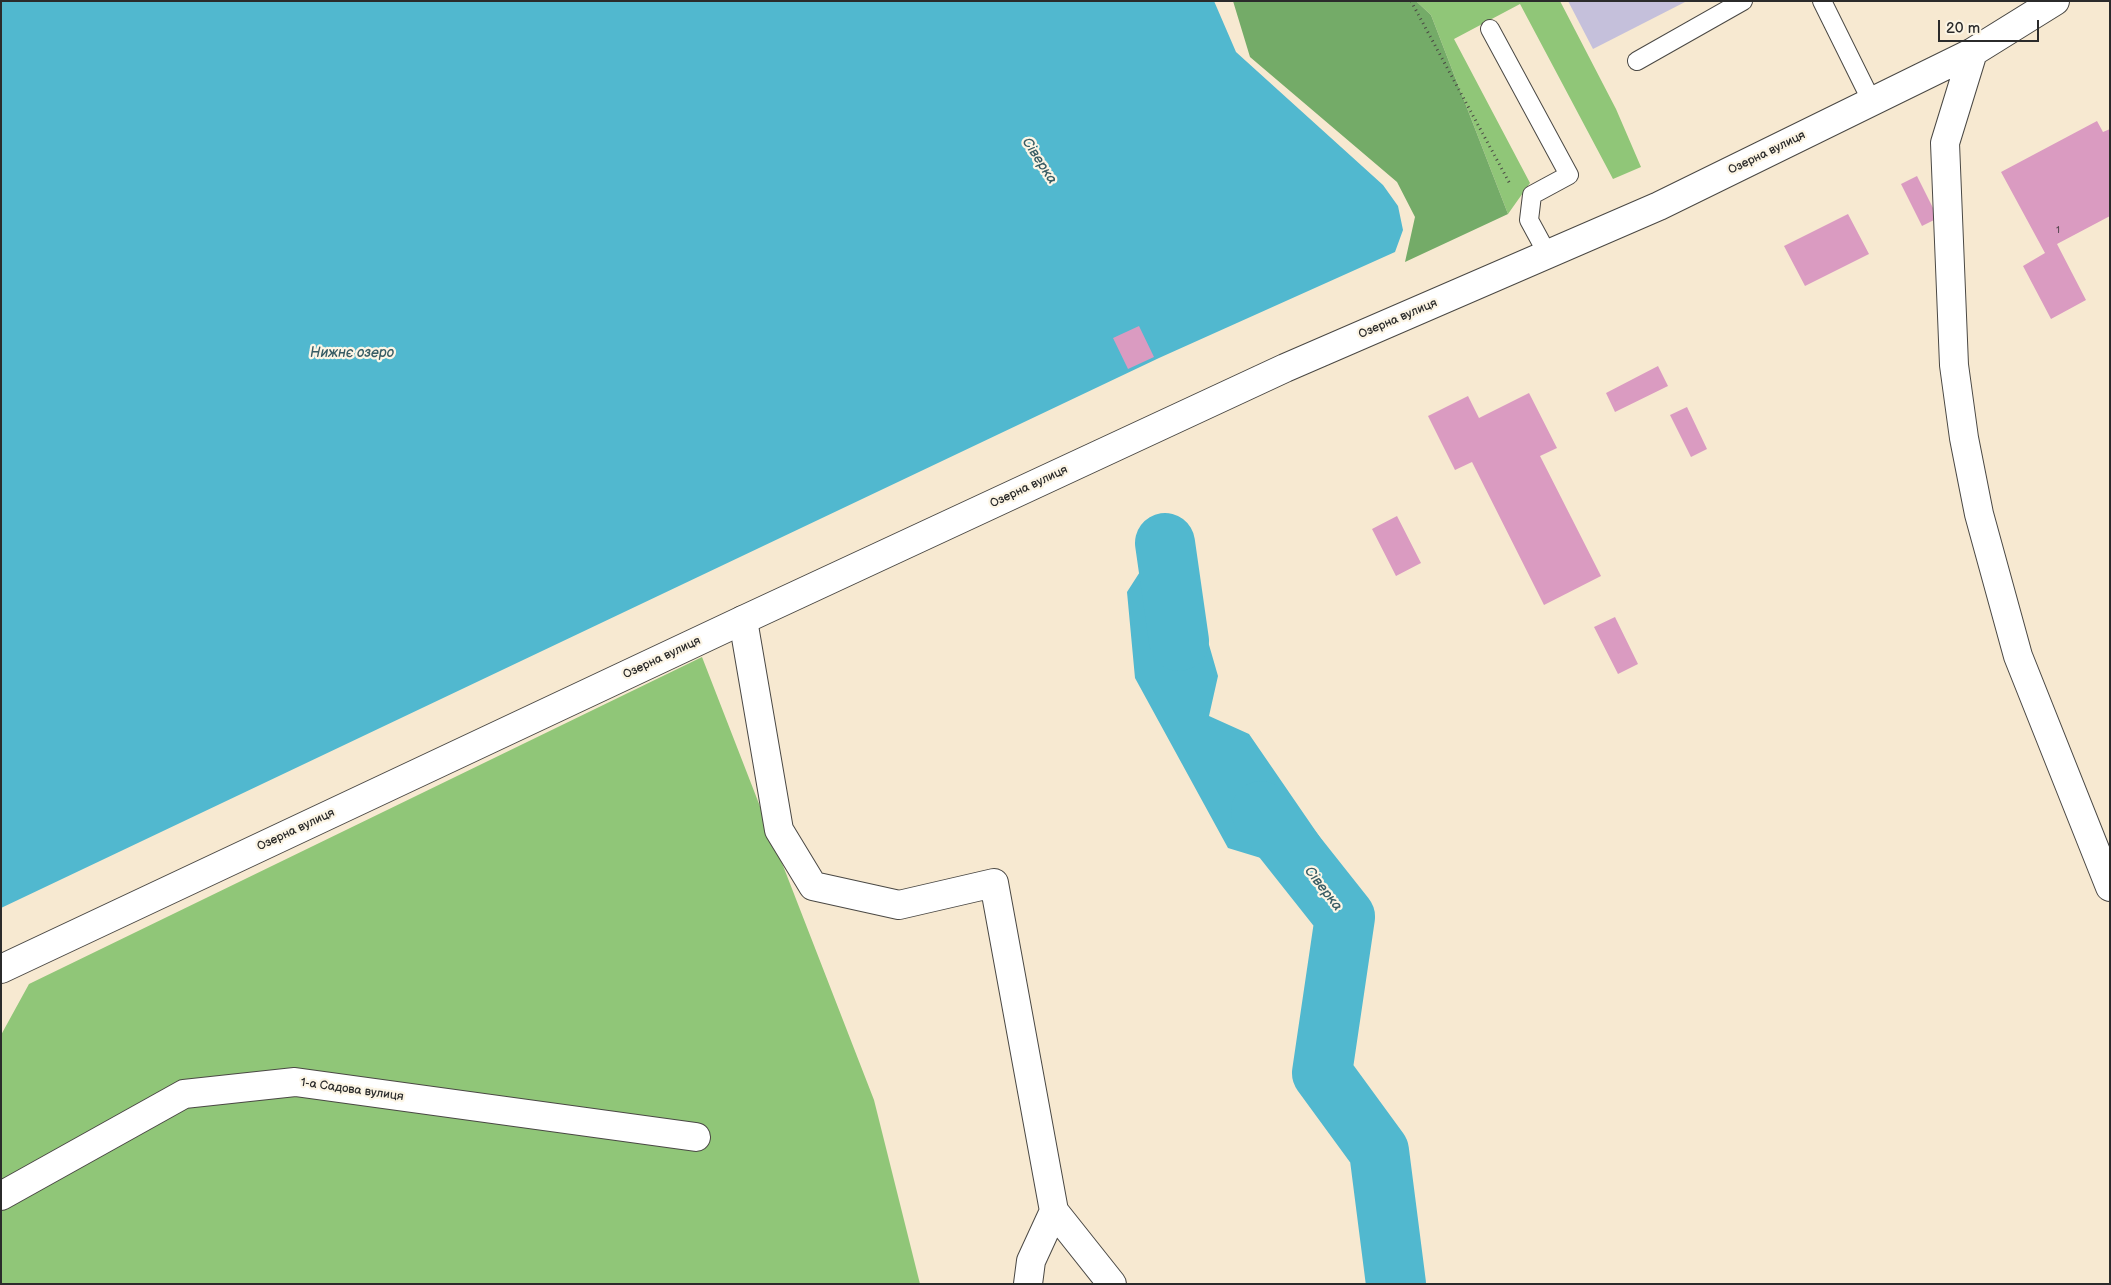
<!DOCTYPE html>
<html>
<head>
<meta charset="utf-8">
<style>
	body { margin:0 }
	#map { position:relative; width:2111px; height:1285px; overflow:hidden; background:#f7e9d1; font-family:"Balsamiq Sans",sans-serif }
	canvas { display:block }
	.frame { position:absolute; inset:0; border:2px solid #2b2b2b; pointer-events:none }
	.scale { position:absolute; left:1938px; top:20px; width:101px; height:22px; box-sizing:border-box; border:2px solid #2b2b2b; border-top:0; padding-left:6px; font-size:15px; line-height:18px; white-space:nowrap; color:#2b2b2b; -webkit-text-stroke:4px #fcf5e5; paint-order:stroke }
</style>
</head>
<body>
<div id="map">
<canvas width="2111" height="1285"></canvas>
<div class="frame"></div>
<div class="scale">20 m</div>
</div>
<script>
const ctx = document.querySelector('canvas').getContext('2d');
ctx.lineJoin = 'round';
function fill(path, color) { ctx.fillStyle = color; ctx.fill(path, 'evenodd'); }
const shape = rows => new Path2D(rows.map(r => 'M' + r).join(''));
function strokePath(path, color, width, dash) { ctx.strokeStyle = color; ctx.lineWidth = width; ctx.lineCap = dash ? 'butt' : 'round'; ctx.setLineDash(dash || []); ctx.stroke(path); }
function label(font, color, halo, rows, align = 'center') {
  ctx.font = font + ' "Balsamiq Sans",sans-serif'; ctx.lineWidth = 4.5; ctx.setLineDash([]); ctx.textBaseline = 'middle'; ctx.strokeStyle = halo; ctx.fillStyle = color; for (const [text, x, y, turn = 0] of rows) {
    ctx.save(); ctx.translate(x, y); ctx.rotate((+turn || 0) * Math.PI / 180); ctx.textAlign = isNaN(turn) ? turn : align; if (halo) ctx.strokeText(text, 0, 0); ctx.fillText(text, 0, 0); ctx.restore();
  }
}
const industrial = shape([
	[1568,1,1687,1,1593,49]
]);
const green = shape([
	[1416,1,1560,1,1616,109,1641,167,1613,179,1520,4,1454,39,1530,183,1508,214,1431,15],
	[702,657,874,1100,920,1284,1,1284,1,1035,29,984]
]);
const forest = shape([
	[1233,1,1416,1,1431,15,1508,214,1405,262,1415,217,1397,182,1250,57]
]);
const water = shape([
	[1,1,1214,1,1236,52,1383,185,1398,206,1403,230,1395,252,1159,358,1,908],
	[1154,550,1188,572,1218,676,1209,716,1249,734,1328,849,1306,884,1274,862,1228,848,1135,678,1127,592]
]);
const river = shape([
	[1165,543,1179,641],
	[1261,811,1345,917,1322,1073,1379,1151,1396,1284]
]);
const building = shape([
	[2097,121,2103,132,2110,129,2110,216,2057,244,2086,300,2051,319,2023,266,2045,253,2001,172],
	[1917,176,1938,218,1922,226,1901,184],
	[1848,214,1869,254,1805,286,1784,246],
	[1139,326,1154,357,1128,369,1113,338],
	[1658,366,1668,386,1615,412,1606,393],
	[1529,393,1557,448,1540,456,1601,576,1544,605,1472,462,1455,470,1428,416,1468,396,1479,418],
	[1687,407,1707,449,1691,457,1670,415],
	[1397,516,1421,563,1396,576,1372,529],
	[1615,617,1638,664,1618,674,1594,627]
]);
const path = shape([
	[1411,1,1510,184]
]);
const lane = shape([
	[1822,1,1872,102],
	[1490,29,1569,175,1532,195,1529,220,1548,255],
	[1637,61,1743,1]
]);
const street = shape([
	[743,620,779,830,813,886,899,905,994,883,1054,1211,1112,1284],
	[1,1196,184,1094,295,1082,696,1137],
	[1028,1284,1031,1261,1054,1211]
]);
const secondary = shape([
	[1973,52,1945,143,1954,365,1964,438,1979,514,2018,656,2110,887],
	[1,969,743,620,1285,368,1659,206,1973,52,2055,1]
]);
const numberNames = [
	["1",2058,230]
];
const streetNames = [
	["Озерна вулиця",1767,153,-26],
	["Озерна вулиця",1398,319,-23],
	["Озерна вулиця",1029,487,-25],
	["Озерна вулиця",662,658,-25],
	["Озерна вулиця",296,830,-25],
	["1-а Садова вулиця",352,1090,8]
];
const waterNames = [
	["Сіверка",1039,161,57],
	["Нижнє озеро",352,353],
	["Сіверка",1323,889,52]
];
fill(industrial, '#c5c0db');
fill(green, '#90c678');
fill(forest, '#74ab68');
fill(water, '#51b8cf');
strokePath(river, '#51b8cf', 60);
fill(building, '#da9bc1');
strokePath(lane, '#4a4844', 20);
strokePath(street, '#4a4844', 30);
strokePath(secondary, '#4a4844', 30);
strokePath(path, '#4a4844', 3, [1, 4]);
strokePath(lane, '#fff', 18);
strokePath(street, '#fff', 28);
strokePath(secondary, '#fff', 28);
label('10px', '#574750', null, numberNames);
label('12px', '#2b2b2b', '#fcf5e5', streetNames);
label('italic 14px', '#385c64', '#fcf5e5', waterNames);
</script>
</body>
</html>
